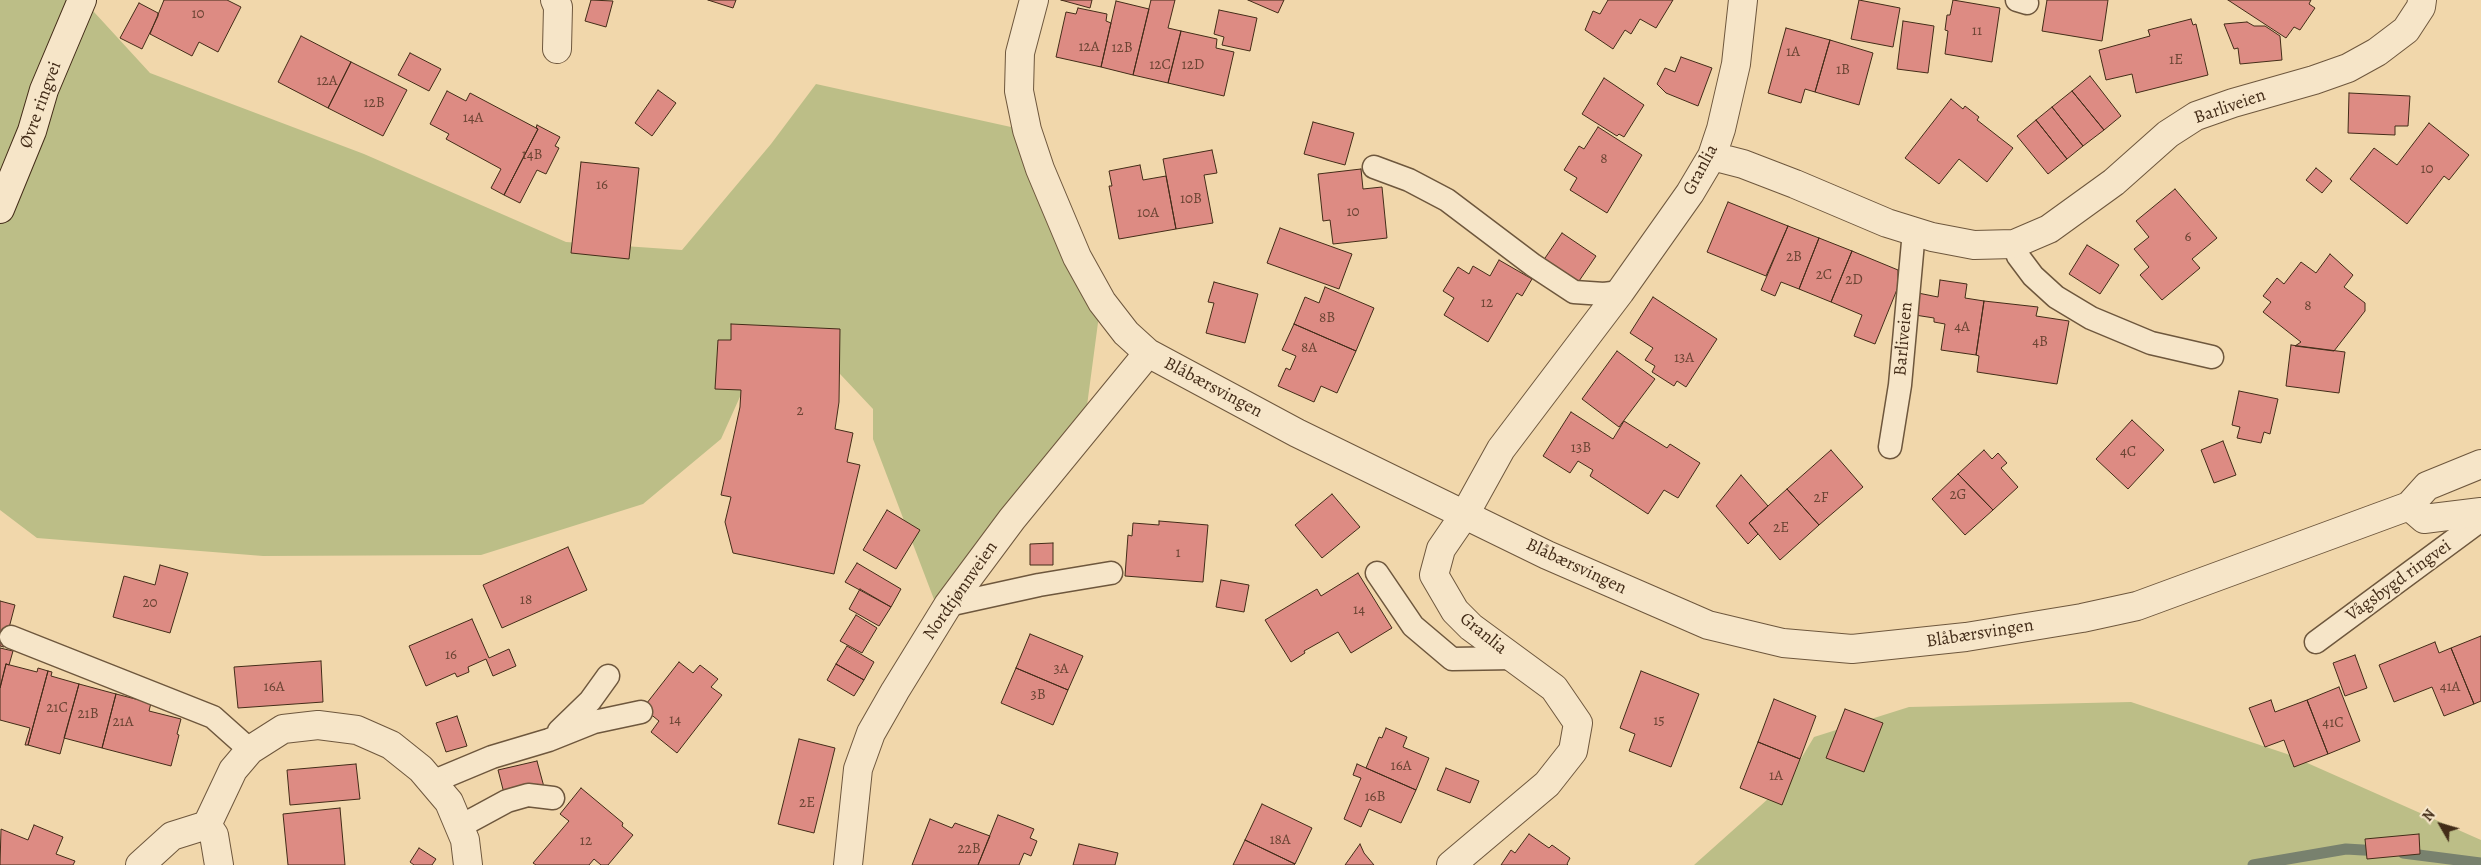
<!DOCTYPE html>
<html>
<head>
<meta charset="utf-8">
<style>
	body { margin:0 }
	#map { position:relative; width:2481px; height:865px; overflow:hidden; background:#f1d7ab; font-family:Alegreya,serif }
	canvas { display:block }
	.north { position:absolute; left:2416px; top:800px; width:50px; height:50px; -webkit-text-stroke:4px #f6e5c8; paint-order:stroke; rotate:308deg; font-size:14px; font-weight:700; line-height:20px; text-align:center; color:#432c18 }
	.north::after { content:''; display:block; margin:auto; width:18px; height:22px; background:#432c18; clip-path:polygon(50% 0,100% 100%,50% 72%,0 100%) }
</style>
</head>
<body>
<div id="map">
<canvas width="2481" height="865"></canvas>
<div class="north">N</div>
</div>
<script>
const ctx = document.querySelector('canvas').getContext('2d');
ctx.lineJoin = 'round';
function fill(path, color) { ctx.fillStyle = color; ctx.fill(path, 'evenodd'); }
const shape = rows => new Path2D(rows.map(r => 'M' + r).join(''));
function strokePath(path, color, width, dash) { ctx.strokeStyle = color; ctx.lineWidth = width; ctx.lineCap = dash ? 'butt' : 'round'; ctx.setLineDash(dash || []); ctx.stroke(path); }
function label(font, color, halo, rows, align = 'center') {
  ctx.font = font + ' Alegreya,serif'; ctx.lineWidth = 4; ctx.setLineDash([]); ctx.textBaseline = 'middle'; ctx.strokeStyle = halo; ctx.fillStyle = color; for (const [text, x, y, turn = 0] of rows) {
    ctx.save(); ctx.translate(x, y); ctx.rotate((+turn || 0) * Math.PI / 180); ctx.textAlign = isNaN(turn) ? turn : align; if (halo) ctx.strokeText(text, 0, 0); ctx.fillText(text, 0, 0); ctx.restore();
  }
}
const green = shape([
	[0,0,83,0,150,73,364,154,566,242,682,250,771,144,816,84,1020,129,1101,300,1081,451,946,631,873,439,873,409,825,358,743,390,721,439,643,504,481,555,263,556,37,538,0,510],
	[2131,702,2287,754,2481,840,2481,865,1694,865,1787,782,1814,737,1909,707]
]);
const stream = shape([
	[2403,853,2481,863],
	[2253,865,2346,849,2380,851]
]);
const building = shape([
	[164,0,227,0,241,7,218,52,199,42,192,56,150,34,164,0],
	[591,0,613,1,606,27,585,21,591,0],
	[708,0,736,0,733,8,708,0],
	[1061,0,1092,0,1090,8,1061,0],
	[1151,0,1175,0,1168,28,1181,31,1168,83,1133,75,1151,0],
	[1248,0,1284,0,1278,13,1248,0],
	[1608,0,1673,0,1656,28,1640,19,1631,34,1625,30,1613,49,1585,30,1593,11,1600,14,1608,0],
	[1859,0,1900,8,1893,47,1851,39,1859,0],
	[1953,0,2000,8,1992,62,1945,54,1948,31,1945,30,1947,15,1950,15,1953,0],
	[2047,0,2108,0,2102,41,2042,31,2047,0],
	[2228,0,2311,0,2309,4,2315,8,2300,30,2294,27,2286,38,2228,0],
	[1116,1,1149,9,1133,75,1101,67,1116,1],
	[139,3,158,13,158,16,142,49,120,38,139,3],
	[1078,8,1107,14,1106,21,1111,23,1101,67,1056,57,1066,12,1076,14,1078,8],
	[1219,10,1257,18,1250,51,1222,45,1224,37,1214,34,1219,10],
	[2191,19,2193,25,2196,24,2208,75,2136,93,2132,74,2106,80,2099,50,2150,36,2148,30,2191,19],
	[1903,21,1934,26,1928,73,1897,69,1903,21],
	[2247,22,2254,26,2265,26,2280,36,2282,60,2240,64,2238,48,2234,49,2224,24,2247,22],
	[1786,28,1830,40,1815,92,1805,89,1801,103,1768,93,1786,28],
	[1181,31,1217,39,1216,48,1234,52,1224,96,1168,83,1181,31],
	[301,36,351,62,328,108,278,82,301,36],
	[1830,40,1873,53,1859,105,1815,92,1830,40],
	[410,53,441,69,429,91,398,75,410,53],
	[1681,57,1712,68,1698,106,1666,93,1657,84,1665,68,1675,72,1681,57],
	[351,62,407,90,383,136,328,108,351,62],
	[2090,76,2121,116,2104,130,2072,91,2090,76],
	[1604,78,1644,105,1624,137,1619,134,1617,136,1582,114,1604,78],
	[658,90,676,103,652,136,635,123,658,90],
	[447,91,466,101,470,93,538,129,504,195,491,188,501,169,446,139,449,134,430,124,447,91],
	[2072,91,2104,130,2083,146,2052,107,2072,91],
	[2349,93,2410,96,2408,126,2395,126,2395,135,2348,133,2349,93],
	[1951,99,1963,109,1965,106,1979,117,1977,120,2013,148,1987,182,1959,159,1939,184,1905,158,1951,99],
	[2052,107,2083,146,2067,159,2036,120,2052,107],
	[2036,120,2067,159,2048,174,2017,136,2036,120],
	[1313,122,1354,133,1345,165,1304,154,1313,122],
	[2429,123,2469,155,2449,180,2444,176,2407,224,2350,179,2374,148,2397,165,2429,123],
	[537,125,560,137,555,146,559,148,546,174,537,170,520,203,504,195,538,129,536,128,537,125],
	[1598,127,1642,155,1607,213,1570,190,1577,178,1564,170,1579,146,1584,149,1598,127],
	[1212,150,1217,173,1204,175,1213,223,1176,229,1163,159,1212,150],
	[581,162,639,168,629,259,571,253,581,162],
	[1140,165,1143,180,1166,176,1176,229,1119,239,1109,186,1112,186,1109,171,1140,165],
	[2316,168,2332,181,2322,193,2306,180,2316,168],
	[1361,169,1363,189,1382,187,1387,238,1333,244,1330,220,1323,221,1318,174,1361,169],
	[2175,189,2217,238,2192,259,2200,268,2162,300,2140,275,2149,267,2134,249,2149,237,2136,221,2175,189],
	[1728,202,1788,226,1766,276,1707,252,1728,202],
	[1788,226,1819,238,1799,289,1781,282,1775,296,1761,290,1788,226],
	[1280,228,1352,254,1339,289,1267,263,1280,228],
	[1562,233,1596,256,1577,284,1543,261,1562,233],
	[1819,238,1852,251,1831,302,1799,289,1819,238],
	[2087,245,2119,265,2100,294,2069,274,2087,245],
	[1852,251,1898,270,1898,287,1875,344,1854,336,1862,315,1831,302,1852,251],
	[2330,254,2353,275,2344,287,2365,303,2365,311,2334,351,2295,346,2301,342,2263,312,2271,302,2263,296,2277,278,2284,284,2301,262,2316,273,2330,254],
	[1499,260,1532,279,1522,296,1517,293,1488,342,1444,315,1454,298,1443,291,1458,267,1469,274,1473,266,1490,276,1499,260],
	[1940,280,1967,284,1965,298,1984,301,1976,355,1941,350,1945,324,1934,322,1934,318,1915,315,1918,293,1938,297,1940,280],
	[1214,282,1258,294,1245,343,1206,333,1214,303,1208,302,1214,282],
	[1325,287,1374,308,1356,351,1294,324,1305,297,1319,303,1325,287],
	[1653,297,1717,339,1686,387,1677,381,1674,386,1652,372,1655,366,1645,360,1653,348,1630,333,1653,297],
	[1984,301,2038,307,2036,316,2069,321,2057,384,1977,372,1979,356,1976,355,1984,301],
	[731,324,840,329,839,402,835,429,853,433,847,462,860,465,834,574,733,553,725,522,731,497,721,495,740,407,741,390,715,389,718,340,731,340,731,324],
	[1294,324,1356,351,1337,393,1321,386,1314,402,1278,386,1286,368,1290,370,1296,356,1282,350,1294,324],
	[2291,345,2345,352,2339,393,2286,386,2291,345],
	[1617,351,1655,379,1619,427,1582,399,1617,351],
	[2239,391,2278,399,2270,434,2264,432,2261,443,2237,438,2240,427,2232,425,2239,391],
	[1571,412,1613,439,1624,421,1667,448,1670,444,1700,463,1678,498,1664,490,1648,514,1590,476,1593,470,1578,461,1570,473,1543,456,1571,412],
	[2132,420,2164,450,2128,489,2096,459,2132,420],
	[2223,441,2236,475,2214,483,2201,450,2223,441],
	[1831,450,1863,487,1819,525,1787,489,1831,450],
	[1984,450,1992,459,1998,453,2007,463,2001,468,2018,487,1993,510,1958,474,1984,450],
	[1958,474,1993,510,1965,535,1932,499,1958,474],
	[1741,475,1768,506,1749,523,1758,534,1748,544,1716,506,1741,475],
	[1787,489,1819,525,1780,560,1749,523,1787,489],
	[1332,494,1360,527,1322,558,1295,525,1332,494],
	[887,510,920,530,896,569,863,550,887,510],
	[1159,521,1208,525,1203,582,1125,576,1128,535,1132,536,1133,523,1159,525,1159,521],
	[1053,543,1053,565,1030,565,1030,544,1053,543],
	[568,547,587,590,502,628,483,585,568,547],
	[857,563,901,589,891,607,845,582,857,563],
	[160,565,188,573,170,633,113,617,124,576,155,585,160,565],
	[1358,573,1392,628,1351,653,1338,632,1304,651,1305,653,1291,662,1265,620,1317,589,1321,596,1358,573],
	[1221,580,1249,585,1244,612,1216,607,1221,580],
	[860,589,891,607,879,626,849,609,860,589],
	[0,601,15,605,4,647,0,646,0,601],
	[856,615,877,628,862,653,840,641,856,615],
	[472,619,489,658,509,649,516,666,493,676,486,659,468,667,469,672,457,677,455,673,426,686,409,646,472,619],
	[1030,634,1083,656,1068,690,1016,668,1030,634],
	[2481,636,2481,701,2474,704,2451,648,2481,636],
	[2435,642,2439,653,2451,648,2474,704,2444,716,2432,687,2394,702,2379,665,2435,642],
	[847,646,874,662,864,680,836,664,847,646],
	[0,648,13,651,9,665,6,664,0,688,0,648],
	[2355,655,2367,688,2345,696,2333,663,2355,655],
	[321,661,323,702,238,708,234,667,321,661],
	[679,662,693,673,700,665,718,679,711,687,722,695,677,753,651,732,659,721,643,708,679,662],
	[6,664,37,672,38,668,48,671,28,745,25,745,30,728,0,720,0,688,6,664],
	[836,664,864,680,854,696,827,680,836,664],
	[1016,668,1068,690,1053,725,1001,703,1016,668],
	[48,671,52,672,51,676,79,684,60,754,28,745,48,671],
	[1641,671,1699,694,1671,767,1629,751,1635,734,1620,728,1641,671],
	[79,684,116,694,102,748,64,738,79,684],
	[2339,687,2360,741,2328,754,2307,700,2339,687],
	[116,694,151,703,149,711,181,719,177,734,179,735,171,766,102,748,116,694],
	[1774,699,1816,716,1800,759,1758,742,1774,699],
	[2271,700,2275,712,2307,700,2328,754,2294,767,2284,740,2265,747,2249,708,2271,700],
	[1845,709,1883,723,1864,772,1826,758,1845,709],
	[457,716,467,746,446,752,436,723,457,716],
	[1386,728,1407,737,1403,747,1429,758,1416,790,1366,768,1379,737,1382,738,1386,728],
	[799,739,835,748,814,833,778,824,799,739],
	[1758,742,1800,759,1782,805,1740,788,1758,742],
	[537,761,544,787,505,797,498,770,537,761],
	[356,764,360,799,290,805,287,770,356,764],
	[1357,764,1416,790,1401,823,1369,809,1361,827,1344,819,1361,778,1353,775,1357,764],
	[1446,768,1479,781,1470,803,1437,790,1446,768],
	[581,788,623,823,622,826,633,835,608,865,601,865,594,859,589,865,536,865,533,863,569,821,560,814,581,788],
	[1262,804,1312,828,1295,864,1245,840,1262,804],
	[340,808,345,865,288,865,283,814,340,808],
	[998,815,1034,829,1030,838,1037,841,1031,856,1024,853,1019,865,978,865,998,815],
	[930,819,952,828,955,823,990,836,978,865,912,865,930,819],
	[34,825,63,837,56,854,75,861,73,865,0,865,1,829,28,840,34,825],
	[1529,834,1549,848,1552,845,1570,858,1567,864,1568,865,1501,865,1511,850,1515,853,1529,834],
	[2419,834,2420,854,2367,859,2365,839,2419,834],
	[1245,840,1295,864,1294,865,1233,865,1245,840],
	[1079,844,1118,853,1115,865,1073,865,1079,844],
	[1360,844,1364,853,1374,865,1345,865,1360,844],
	[419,848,436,859,432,865,414,865,410,862,419,848]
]);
const lane = shape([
	[2017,0,2027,3],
	[1374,167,1409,180,1447,200,1533,265,1574,292,1604,294,1620,292],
	[2014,244,2018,256,2033,276,2056,297,2091,318,2151,343,2212,357],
	[1890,447,1900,385,1914,231],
	[1377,573,1413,626,1452,659,1514,658],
	[948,605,1039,585,1111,573],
	[11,637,213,717,250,750],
	[2316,642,2481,520],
	[559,731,590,701,608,676],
	[432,782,492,757,549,740,594,722,641,712],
	[459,827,507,801,528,795,553,798]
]);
const street = shape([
	[555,0,558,7,557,49],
	[1034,0,1020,53,1019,91,1027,130,1040,169,1077,257,1102,302,1126,333,1148,353,1297,433,1547,555,1708,625,1783,643,1852,649,1966,637,2082,618,2137,606,2409,506,2427,486,2481,464],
	[1712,156,1743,164,1795,184,1887,223,1932,237,1974,245,2014,244,2049,229,2114,182,2168,134,2196,116,2233,103,2314,80,2348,68,2377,52,2406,30,2421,7,2422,0],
	[2409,506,2424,519,2481,512],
	[207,825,214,835,219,865],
	[140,865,172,836,207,825,233,770,250,750,283,729,318,725,357,730,391,745,421,769,449,802,465,840,468,865],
	[848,865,858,769,871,733,895,691,948,605,1012,519,1148,353],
	[1451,865,1547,784,1573,751,1578,723,1554,688,1471,627,1455,611,1434,575,1441,549,1465,514,1501,449,1620,292,1690,193,1712,156,1721,129,1736,64,1743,0]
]);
const secondary = shape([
	[0,209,32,131,44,90,82,0]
]);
const numberNames = [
	["10",198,14],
	["11",1977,31],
	["12A",1089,47],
	["12B",1122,48],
	["1A",1793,52],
	["1E",2176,60],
	["12C",1160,65],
	["12D",1193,65],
	["1B",1843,70],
	["12A",327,81],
	["12B",374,103],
	["14A",473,118],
	["14B",532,155],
	["8",1604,159],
	["10",2427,169],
	["16",602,185],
	["10B",1191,199],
	["10",1353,212],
	["10A",1148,213],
	["6",2188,237],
	["2B",1794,257],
	["2C",1824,275],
	["2D",1854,280],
	["12",1487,303],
	["8",2308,306],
	["8B",1327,318],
	["4A",1962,327],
	["4B",2040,342],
	["8A",1309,348],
	["13A",1684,358],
	["2",800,411],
	["13B",1581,448],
	["4C",2128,452],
	["2G",1958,495],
	["2F",1821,498],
	["2E",1781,528],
	["1",1178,553],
	["18",526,600],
	["20",150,603],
	["14",1359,610],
	["16",451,655],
	["3A",1061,669],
	["16A",274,687],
	["41A",2450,687],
	["3B",1038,695],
	["21C",57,708],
	["21B",88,714],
	["14",675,720],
	["15",1659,721],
	["21A",123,722],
	["41C",2333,723],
	["16A",1401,766],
	["1A",1776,776],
	["16B",1375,797],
	["2E",807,803],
	["18A",1280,840],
	["12",586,841],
	["22B",969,849]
];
const streetNames = [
	["Øvre ringvei",41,105,-70],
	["Barliveien",2230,107,-19],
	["Granlia",1701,170,-62],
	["Barliveien",1904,339,-85],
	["Blåbærsvingen",1213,388,28],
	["Blåbærsvingen",1576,567,25],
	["Vågsbygd ringvei",2399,581,-36],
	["Nordtjønnveien",961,591,-55],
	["Granlia",1483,634,39],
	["Blåbærsvingen",1980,634,-9]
];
fill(green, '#bcbe87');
strokePath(stream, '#78816e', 11);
fill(building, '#dd8b83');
strokePath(building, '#432c18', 1);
strokePath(lane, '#6e573d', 25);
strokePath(street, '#6e573d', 30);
strokePath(secondary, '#432c18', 30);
strokePath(lane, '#f6e5c8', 22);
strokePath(street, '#f6e5c8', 28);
strokePath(secondary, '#f6e5c8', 28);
label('15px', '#6a4433', null, numberNames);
label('18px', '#432c18', '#f6e5c8', streetNames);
</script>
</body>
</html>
